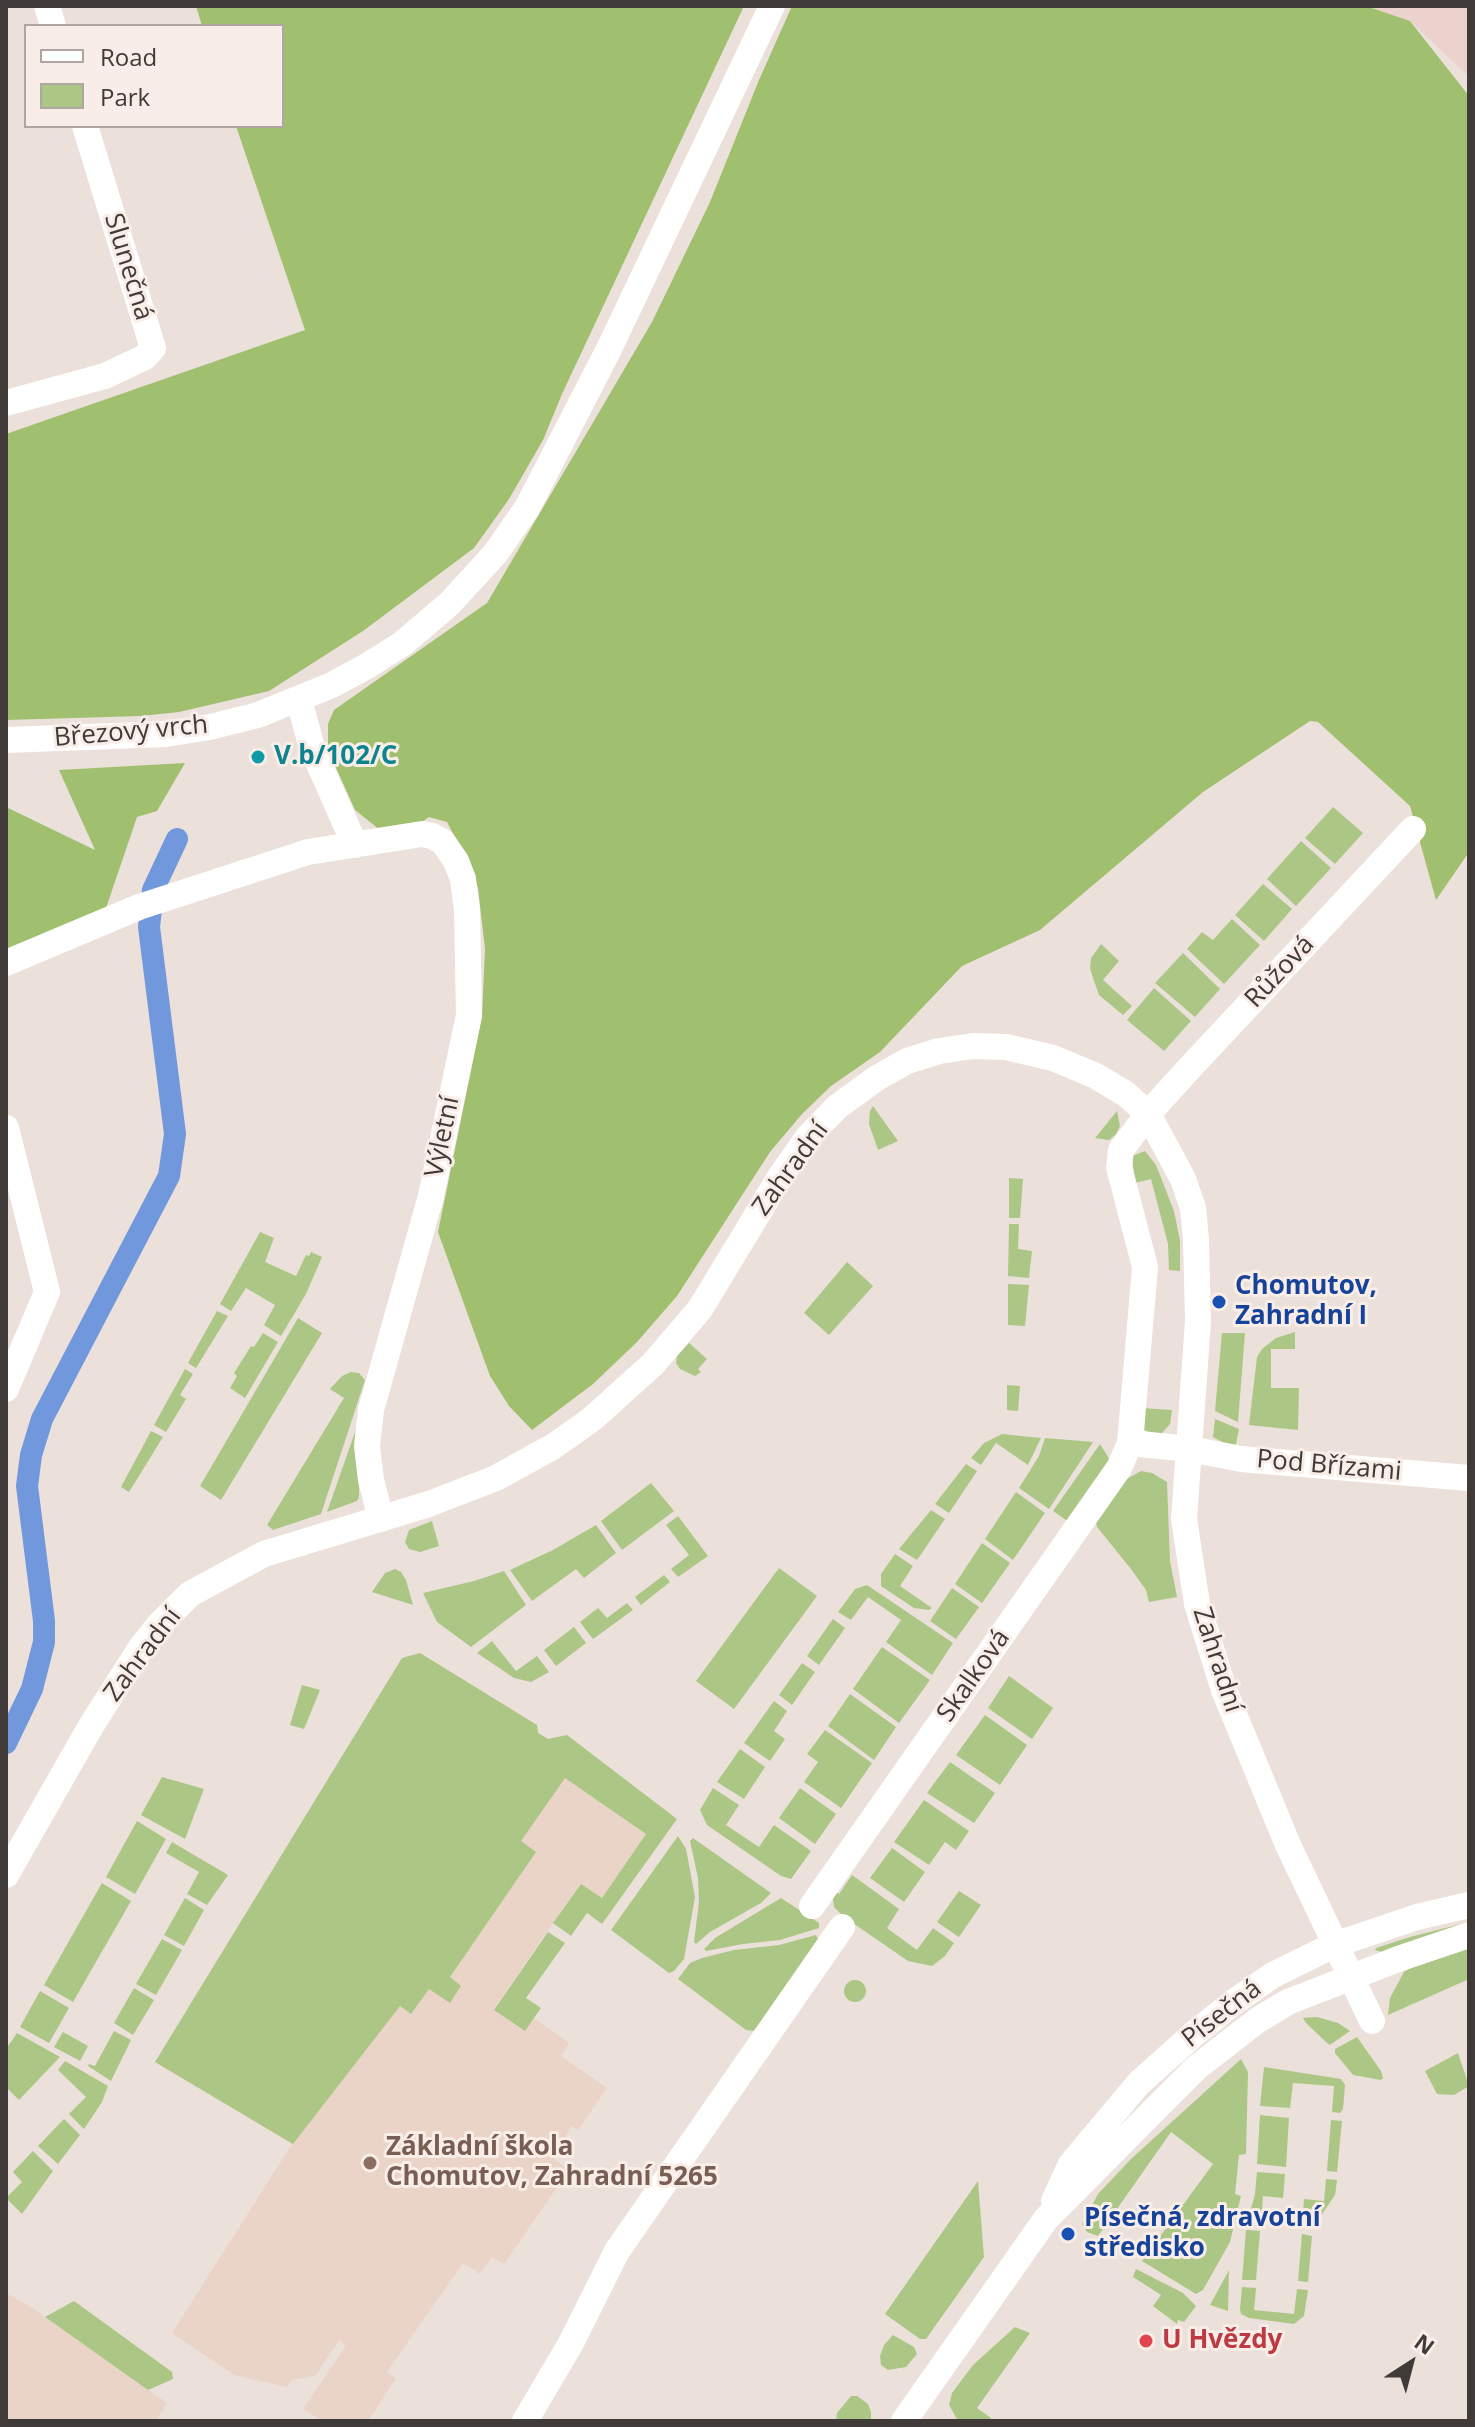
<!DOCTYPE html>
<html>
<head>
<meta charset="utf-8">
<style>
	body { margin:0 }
	#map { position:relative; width:1475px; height:2427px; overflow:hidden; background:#ebe0da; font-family:"Open Sans",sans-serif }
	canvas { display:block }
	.frame { position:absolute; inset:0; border:8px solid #403b39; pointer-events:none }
	.legend { position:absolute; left:24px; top:24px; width:260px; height:104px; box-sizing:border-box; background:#f9ede7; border:2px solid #afa6a1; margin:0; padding:10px 14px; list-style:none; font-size:24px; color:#403b39 }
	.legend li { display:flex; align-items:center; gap:16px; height:40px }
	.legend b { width:40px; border:2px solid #afa6a1 }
	.north { position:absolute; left:1371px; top:2323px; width:80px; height:80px; -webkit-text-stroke:6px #f9ede7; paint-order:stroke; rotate:36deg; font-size:22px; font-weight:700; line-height:32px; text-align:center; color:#403b39 }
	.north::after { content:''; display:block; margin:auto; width:28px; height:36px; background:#403b39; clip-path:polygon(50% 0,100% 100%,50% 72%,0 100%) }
</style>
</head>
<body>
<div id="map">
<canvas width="1475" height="2427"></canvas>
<div class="frame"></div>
<ul class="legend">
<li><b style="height:10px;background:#fff"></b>Road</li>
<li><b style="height:22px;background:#acc785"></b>Park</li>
</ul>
<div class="north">N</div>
</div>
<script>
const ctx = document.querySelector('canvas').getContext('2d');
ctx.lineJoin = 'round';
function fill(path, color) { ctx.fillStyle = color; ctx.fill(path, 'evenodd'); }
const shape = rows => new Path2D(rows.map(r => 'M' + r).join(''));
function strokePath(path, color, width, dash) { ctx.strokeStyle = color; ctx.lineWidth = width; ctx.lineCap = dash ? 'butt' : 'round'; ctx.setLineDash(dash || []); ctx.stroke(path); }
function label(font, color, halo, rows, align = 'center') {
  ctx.font = font + ' "Open Sans",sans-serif'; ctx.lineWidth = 6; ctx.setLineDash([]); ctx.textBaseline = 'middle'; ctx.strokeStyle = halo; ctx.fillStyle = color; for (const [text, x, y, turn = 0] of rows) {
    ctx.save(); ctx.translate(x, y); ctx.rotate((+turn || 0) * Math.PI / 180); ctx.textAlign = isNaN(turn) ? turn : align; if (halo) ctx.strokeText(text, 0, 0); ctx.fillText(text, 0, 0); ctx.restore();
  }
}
const industrial = shape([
	[1366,6,1469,6,1469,77,1410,21]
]);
const education = shape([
	[420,1653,537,1725,538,1733,548,1739,563,1776,646,1834,602,1898,580,1884,494,2009,525,2031,534,2018,569,2043,561,2056,607,2088,578,2130,571,2126,554,2159,569,2170,504,2264,492,2257,480,2274,463,2263,387,2372,396,2378,368,2421,321,2421,303,2409,346,2346,339,2340,315,2376,292,2380,287,2387,234,2375,172,2333,292,2144,155,2062,402,1658],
	[6,2293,34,2309,167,2403,156,2421,6,2421]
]);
const green = shape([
	[1333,807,1363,833,1335,864,1305,838],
	[1301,841,1331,868,1296,906,1267,879],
	[1263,884,1292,909,1264,941,1235,915],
	[1232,919,1260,945,1224,984,1187,949,1202,932,1213,940],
	[1101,944,1119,961,1103,980,1132,1006,1123,1015,1099,995,1093,978,1090,968,1091,958],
	[1183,953,1220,989,1195,1017,1155,983],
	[1154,988,1191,1021,1164,1051,1127,1020],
	[873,1106,898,1141,878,1150,869,1124,870,1111],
	[1117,1111,1120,1126,1116,1134,1109,1140,1095,1138],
	[1145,1151,1156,1165,1174,1211,1180,1241,1180,1271,1169,1270,1168,1244,1151,1179,1135,1183,1132,1156],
	[1009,1178,1023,1179,1020,1218,1009,1218],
	[1009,1224,1019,1224,1018,1249,1032,1251,1029,1278,1008,1276],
	[260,1232,274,1238,265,1262,296,1276,306,1255,309,1256,311,1252,322,1257,306,1294,281,1336,264,1325,275,1305,246,1288,231,1311,220,1304],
	[847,1262,873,1286,829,1335,804,1313],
	[1008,1284,1029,1285,1025,1326,1008,1325],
	[217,1311,228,1316,196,1368,188,1363],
	[298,1318,322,1333,221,1500,200,1486],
	[1295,1332,1295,1349,1271,1349,1271,1388,1299,1388,1298,1430,1249,1425,1257,1357,1262,1349,1276,1338],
	[263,1333,278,1342,245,1398,230,1388,237,1376,234,1373,251,1346,254,1347],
	[1222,1333,1245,1333,1238,1422,1215,1411],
	[689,1343,707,1359,698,1369,701,1372,695,1376,680,1369,676,1363,677,1356],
	[185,1369,193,1374,180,1395,186,1399,166,1432,154,1425],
	[351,1372,359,1373,365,1380,321,1514,273,1530,267,1525,344,1398,330,1389,342,1376],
	[1007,1385,1020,1386,1018,1411,1007,1410],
	[1142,1408,1172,1410,1170,1424,1162,1433,1151,1434,1142,1428],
	[360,1418,359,1497,357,1501,327,1512],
	[1215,1419,1239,1429,1235,1449,1213,1437],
	[151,1431,163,1437,129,1492,121,1487],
	[1002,1434,1041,1438,1028,1465,996,1443,981,1465,971,1458,984,1443],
	[1045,1438,1093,1442,1049,1509,1019,1488,1039,1456],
	[1100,1444,1110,1460,1069,1522,1053,1511],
	[966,1464,977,1471,949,1513,935,1504],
	[1141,1471,1152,1473,1167,1482,1170,1561,1177,1597,1149,1602,1146,1590,1131,1569,1097,1527,1095,1518,1123,1481],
	[651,1483,674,1511,622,1550,601,1521],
	[1016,1492,1045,1513,1013,1560,985,1539],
	[931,1510,945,1519,917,1560,899,1549],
	[678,1516,708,1556,678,1577,671,1569,689,1555,666,1525],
	[432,1521,439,1546,420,1552,409,1549,405,1542,409,1530],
	[596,1525,616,1553,584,1578,576,1569,532,1601,510,1570,553,1550],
	[982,1543,1010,1563,982,1603,955,1584],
	[895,1554,913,1566,900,1586,932,1608,929,1610,914,1608,881,1586,881,1574],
	[779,1568,817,1596,734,1709,696,1681],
	[395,1569,401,1572,406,1580,413,1605,372,1592,385,1573],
	[504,1571,526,1605,471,1647,437,1622,423,1593,474,1581],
	[664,1575,670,1582,641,1605,635,1597],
	[867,1585,953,1643,932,1675,886,1642,901,1620,868,1597,851,1620,838,1612,855,1589],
	[952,1588,979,1607,956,1639,930,1621],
	[627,1603,633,1610,593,1639,580,1622,598,1608,607,1618],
	[833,1619,845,1628,819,1665,807,1656],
	[574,1627,586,1643,556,1666,544,1650],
	[492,1641,516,1671,537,1656,549,1672,531,1682,514,1678,477,1653],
	[882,1647,930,1680,899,1723,853,1689],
	[420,1653,537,1725,538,1733,548,1739,567,1735,677,1819,602,1924,587,1913,571,1936,553,1923,581,1884,602,1898,646,1834,565,1778,521,1841,536,1852,450,1977,461,1986,450,2003,429,1989,411,2014,400,2006,293,2144,155,2062,402,1658],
	[802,1663,815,1672,792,1705,779,1695],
	[1009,1676,1053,1708,1032,1739,988,1708],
	[302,1685,320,1690,304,1729,290,1725],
	[850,1694,896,1727,874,1760,828,1726],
	[774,1701,787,1711,774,1731,785,1739,770,1761,744,1743],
	[985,1715,1027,1745,1000,1785,956,1755],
	[825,1730,872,1763,841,1808,804,1782,818,1762,807,1754],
	[740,1749,765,1767,744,1799,717,1782],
	[950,1762,995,1793,974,1823,927,1793],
	[162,1777,204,1789,185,1839,141,1815],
	[713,1788,739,1805,726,1825,759,1847,774,1825,811,1851,791,1879,781,1876,707,1825,700,1810],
	[800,1788,836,1814,815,1844,779,1818],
	[924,1800,969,1831,956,1850,945,1842,929,1865,894,1842],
	[137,1821,166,1839,135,1894,106,1877],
	[678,1836,686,1849,695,1897,684,1959,674,1971,669,1973,611,1930],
	[693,1838,771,1893,761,1903,710,1932,696,1944,694,1942,699,1902,698,1878,690,1841],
	[172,1842,228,1875,207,1905,187,1894,199,1872,166,1853],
	[892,1848,925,1872,904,1902,870,1878],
	[852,1875,899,1909,887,1928,917,1950,933,1928,954,1943,945,1956,932,1966,908,1961,844,1917,834,1907,832,1890,839,1894],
	[102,1883,131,1901,73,2002,44,1985],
	[959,1891,981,1905,959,1937,937,1922],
	[185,1898,204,1910,184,1946,164,1935],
	[781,1898,819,1923,819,1928,780,1940,743,1944,706,1951,704,1949,715,1938],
	[1469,1922,1469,1926,1385,1953,1375,1950,1376,1948,1410,1937],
	[548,1932,565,1943,526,1998,541,2008,525,2031,494,2010],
	[816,1935,819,1941,754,2031,746,2030,678,1979,690,1963,702,1958,734,1950,779,1945],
	[162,1939,182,1950,156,1995,136,1984],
	[1469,1946,1469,1979,1388,2015,1390,1998,1404,1972,1413,1966],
	'844 1991a11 11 0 1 1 22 0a11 11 0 1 1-22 0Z',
	[134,1988,154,2000,133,2035,114,2023],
	[40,1991,69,2008,49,2043,20,2027],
	[1317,2017,1338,2023,1350,2031,1330,2045,1327,2043,1306,2023,1303,2018],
	[114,2031,131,2040,111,2081,88,2066,89,2064,95,2066],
	[63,2032,88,2046,80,2061,54,2047],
	[17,2033,60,2057,19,2100,6,2087,6,2049],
	[1357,2037,1381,2071,1383,2078,1381,2080,1353,2075,1335,2053,1335,2049],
	[1458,2053,1469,2086,1454,2095,1437,2094,1425,2071],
	[1241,2059,1248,2072,1246,2154,1239,2155,1235,2194,1241,2196,1230,2242,1203,2290,1196,2294,1142,2261,1213,2164,1171,2132,1098,2236,1087,2232,1082,2224,1098,2194,1131,2159],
	[65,2061,108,2086,102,2102,84,2129,69,2114,86,2097,58,2070],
	[1264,2067,1341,2079,1345,2085,1343,2109,1340,2113,1332,2112,1334,2086,1293,2083,1290,2108,1260,2106],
	[1260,2115,1289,2118,1286,2167,1257,2164],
	[64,2119,80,2135,58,2164,38,2146],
	[1331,2120,1342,2121,1337,2172,1327,2171],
	[33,2151,53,2171,22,2214,6,2198,22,2182,13,2172],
	[1257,2172,1285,2174,1283,2198,1263,2196,1261,2223,1247,2223,1255,2194],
	[1326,2179,1337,2180,1335,2195,1314,2226,1302,2225,1304,2199,1324,2201],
	[978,2181,984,2257,926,2339,920,2339,885,2314],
	[1246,2230,1260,2231,1256,2280,1242,2280],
	[1302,2234,1312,2236,1308,2282,1298,2281],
	[1136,2269,1183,2293,1196,2306,1184,2322,1178,2320,1177,2324,1153,2306,1161,2295,1133,2277],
	[1229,2270,1228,2311,1210,2305],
	[1242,2287,1256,2288,1254,2310,1294,2314,1297,2289,1308,2290,1304,2316,1294,2324,1249,2318,1241,2314,1240,2309],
	[74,2301,172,2372,173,2379,148,2390,45,2317],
	[1015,2327,1030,2333,977,2408,991,2418,988,2421,958,2421,949,2405,952,2393,973,2365],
	[893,2335,914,2347,917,2354,906,2367,888,2370,881,2365,880,2356,884,2345],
	[851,2396,857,2396,868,2404,871,2412,871,2421,836,2421,837,2413]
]);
const forest = shape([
	[196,6,744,6,562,394,543,440,509,499,474,548,363,631,269,691,179,712,141,716,6,720,6,434,305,330,236,126,282,126,282,26,202,26],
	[792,6,1366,6,1410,21,1469,96,1469,852,1436,900,1410,806,1318,722,1310,721,1203,792,1040,930,962,966,880,1052,831,1086,802,1114,770,1152,677,1296,637,1342,593,1384,532,1430,509,1406,490,1376,438,1232,482,1017,485,949,478,888,471,868,447,822,429,817,422,822,380,830,355,810,328,750,328,724,334,710,487,603,652,322,710,202,759,80],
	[185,763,157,811,137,817,104,914,6,954,6,807,95,850,59,770]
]);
const canal = shape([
	[6,1743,32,1689,44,1642,44,1621,27,1486,31,1455,42,1419,169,1176,175,1134,149,927,153,890,177,839]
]);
const minor = shape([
	[47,6,53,26],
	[6,403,105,376,145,357,153,348,85,126],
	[299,700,312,748,355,845],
	[6,740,166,734,210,727,258,715,332,685,367,666,402,644,449,604,495,554,527,508,609,349,772,6],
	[6,963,139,907,308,852,422,834,432,836,443,842,456,861,463,879,467,910,469,1015,431,1196,371,1410,367,1446,371,1480,381,1519],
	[6,1128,47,1292,6,1389],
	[1130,1443,1145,1267,1119,1167,1121,1150,1148,1114,1184,1074,1413,829],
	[6,1875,91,1726,142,1646,158,1626,190,1594,264,1554,429,1504,496,1478,554,1446,592,1419,653,1364,700,1309,780,1177,808,1137,837,1107,877,1078,907,1061,939,1051,973,1046,1006,1047,1053,1058,1096,1076,1126,1094,1148,1114,1183,1179,1193,1208,1196,1239,1198,1321,1184,1519,1197,1604,1224,1690,1288,1845,1372,2021],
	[812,1906,1119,1468,1130,1443,1190,1449,1241,1459,1469,1478],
	[1054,2201,1071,2164,1139,2083,1195,2033,1234,2002,1273,1975,1334,1945,1417,1917,1469,1905],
	[525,2421,571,2343,617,2251,842,1927],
	[904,2421,1046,2219,1196,2068,1258,2020,1288,2002,1398,1959,1469,1935]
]);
const markers = [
	[258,757,8,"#0f9aa8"],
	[1219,1302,8,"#1a4fb4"],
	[370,2163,8,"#8d6e63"],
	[1068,2234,8,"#1a4fb4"],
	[1146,2341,8,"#e0444e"]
];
const streetNames = [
	["Slunečná",128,267,73],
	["Březový vrch",131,732,-5],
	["Růžová",1280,972,-47],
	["Výletní",443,1137,-78],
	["Zahradní",791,1169,-54],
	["Pod Břízami",1329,1466,5],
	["Zahradní",143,1655,-53],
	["Zahradní",1217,1660,72],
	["Skalková",974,1676,-55],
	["Písečná",1222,2014,-38]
];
const cultureNames = [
	["V.b/102/C",274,757]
];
const transitNames = [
	["Chomutov,",1235,1287],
	["Zahradní I",1235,1317],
	["Písečná, zdravotní",1084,2219],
	["středisko",1084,2249]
];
const educationNames = [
	["Základní škola",386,2148],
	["Chomutov, Zahradní 5265",386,2178]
];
const healthNames = [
	["U Hvězdy",1162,2341]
];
fill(industrial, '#ecd2cc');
fill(education, '#ead4c8');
fill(green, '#acc785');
fill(forest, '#a0bf6f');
strokePath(canal, '#7197dd', 22);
strokePath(minor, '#fff', 26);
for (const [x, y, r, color] of markers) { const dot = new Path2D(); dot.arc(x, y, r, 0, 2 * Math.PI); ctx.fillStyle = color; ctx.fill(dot); strokePath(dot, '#f9ede7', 3); }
label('26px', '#403b39', '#f9ede7', streetNames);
label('bold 26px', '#0d838f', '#f9ede7', cultureNames, 'left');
label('bold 26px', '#164399', '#f9ede7', transitNames, 'left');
label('bold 26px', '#785e54', '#f9ede7', educationNames, 'left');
label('bold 26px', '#be3a42', '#f9ede7', healthNames, 'left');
</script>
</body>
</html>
